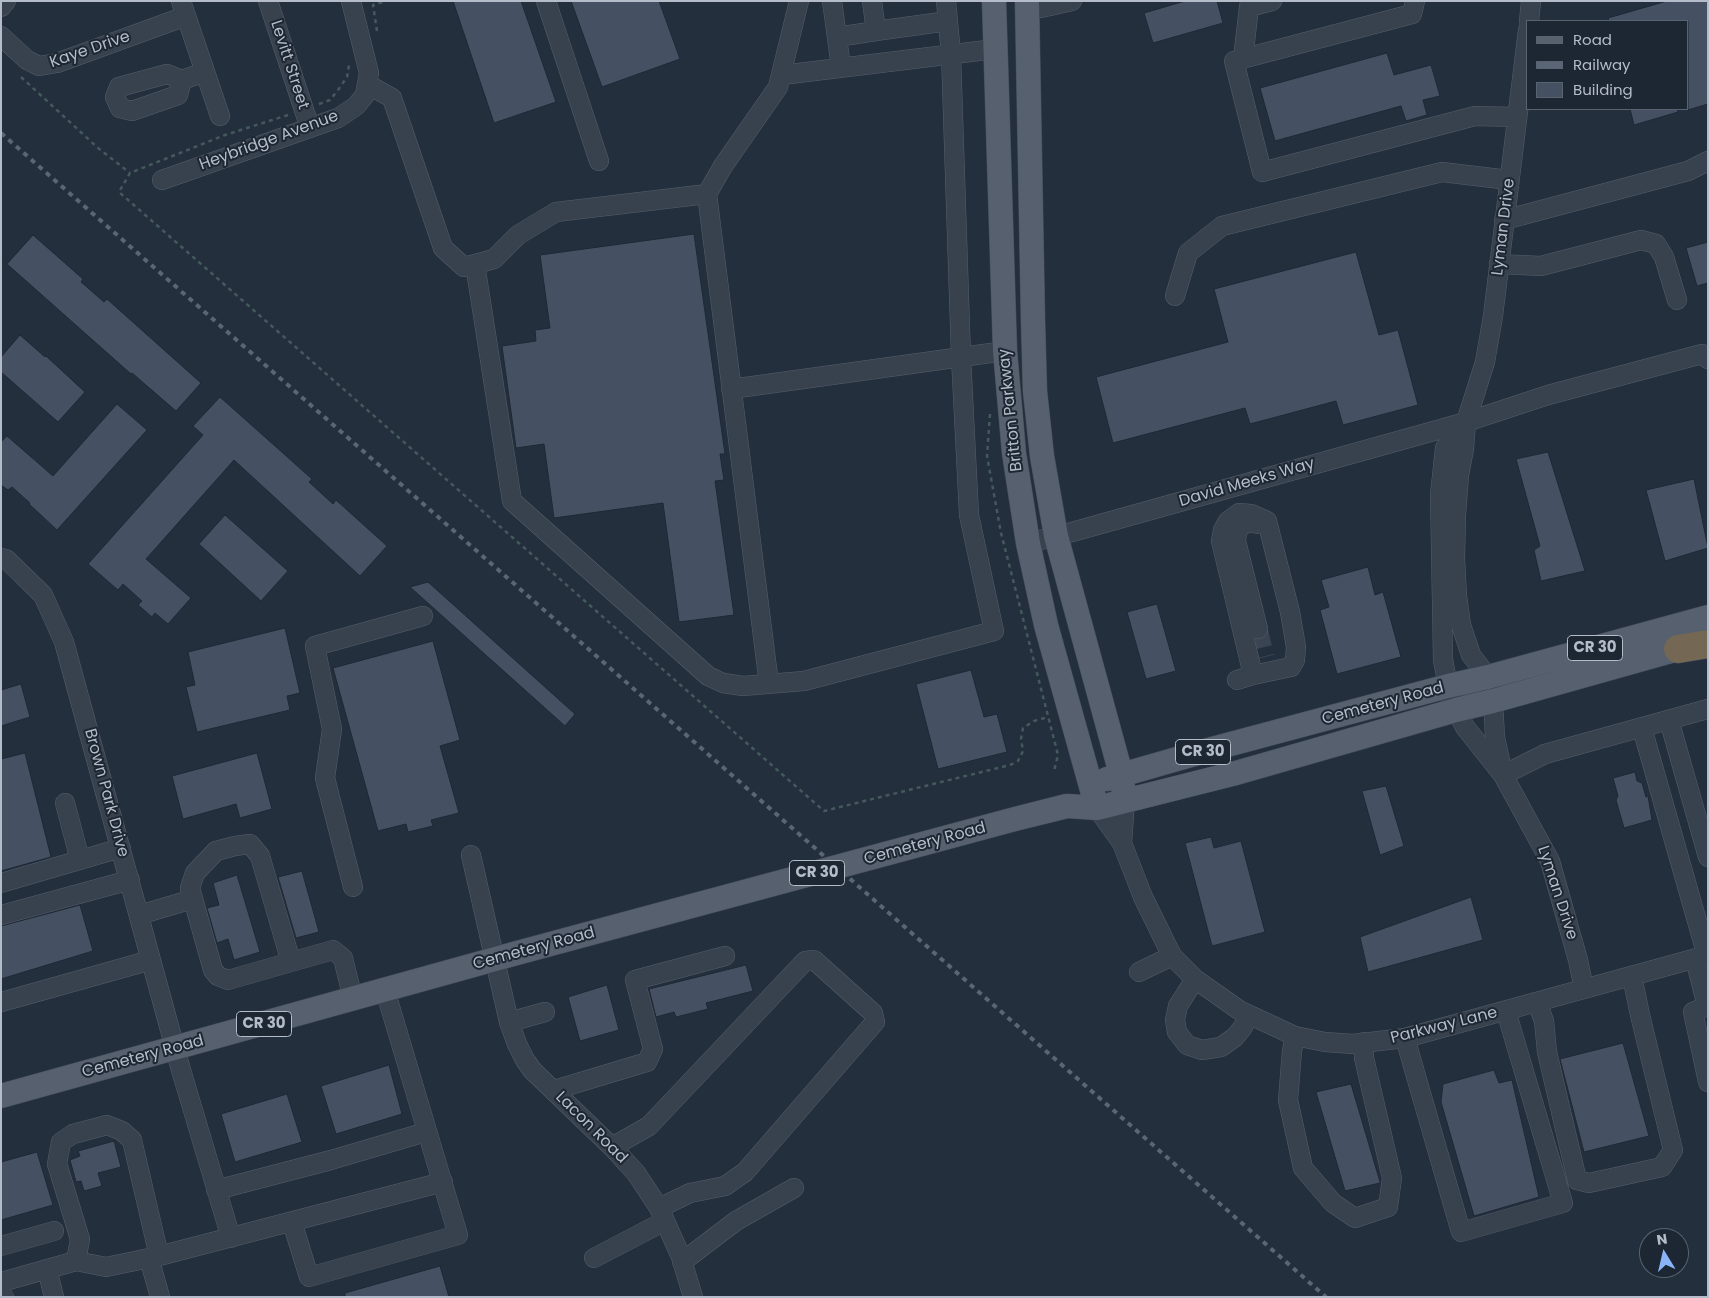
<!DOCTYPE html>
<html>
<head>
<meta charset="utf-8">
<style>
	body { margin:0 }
	#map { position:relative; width:1709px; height:1298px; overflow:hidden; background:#242f3e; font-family:Poppins,sans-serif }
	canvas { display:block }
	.frame { position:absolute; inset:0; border:2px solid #b4bcc9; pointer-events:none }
	.legend { position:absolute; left:1526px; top:20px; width:162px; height:90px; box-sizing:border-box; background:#1d2633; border:1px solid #59626f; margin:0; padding:6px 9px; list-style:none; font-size:15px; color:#b4bcc9 }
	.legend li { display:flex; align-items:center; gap:10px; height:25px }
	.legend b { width:25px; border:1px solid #59626f }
	.north { position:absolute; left:1639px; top:1228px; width:50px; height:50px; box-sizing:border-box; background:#1d2633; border:1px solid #59626f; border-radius:50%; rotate:351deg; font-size:14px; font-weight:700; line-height:20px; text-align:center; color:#b4bcc9 }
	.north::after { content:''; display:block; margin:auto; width:18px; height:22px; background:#8ab4f8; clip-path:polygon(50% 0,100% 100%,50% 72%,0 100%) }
</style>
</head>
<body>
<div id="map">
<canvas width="1709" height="1298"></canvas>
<div class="frame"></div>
<ul class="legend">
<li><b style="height:6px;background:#56606e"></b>Road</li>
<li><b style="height:6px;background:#5a6575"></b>Railway</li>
<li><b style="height:14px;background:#455162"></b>Building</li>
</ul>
<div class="north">N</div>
</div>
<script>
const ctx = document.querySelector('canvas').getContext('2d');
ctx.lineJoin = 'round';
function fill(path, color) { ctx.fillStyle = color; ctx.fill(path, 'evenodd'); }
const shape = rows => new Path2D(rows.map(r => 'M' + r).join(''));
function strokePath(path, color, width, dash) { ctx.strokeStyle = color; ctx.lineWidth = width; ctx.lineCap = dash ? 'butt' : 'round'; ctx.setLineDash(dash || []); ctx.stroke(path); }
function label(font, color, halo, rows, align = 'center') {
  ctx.font = font + ' Poppins,sans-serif'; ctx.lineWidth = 4; ctx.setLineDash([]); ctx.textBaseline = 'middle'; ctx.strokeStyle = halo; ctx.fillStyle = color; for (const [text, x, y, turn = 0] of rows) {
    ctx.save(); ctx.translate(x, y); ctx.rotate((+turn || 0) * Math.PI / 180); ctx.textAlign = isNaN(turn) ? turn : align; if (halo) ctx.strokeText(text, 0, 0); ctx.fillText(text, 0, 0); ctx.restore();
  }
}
const building = shape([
	[453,1,521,1,556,102,494,123,453,1],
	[571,1,659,1,680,59,602,87,571,1],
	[1185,1,1217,1,1223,23,1153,43,1144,13,1185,1],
	[1667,1,1708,1,1708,104,1688,110,1688,21,1609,21,1608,18,1667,1],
	[1387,53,1394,75,1431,65,1440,96,1423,100,1427,115,1406,121,1401,106,1275,141,1260,88,1387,53],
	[1630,109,1677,109,1678,112,1634,125,1630,109],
	[694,234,725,454,720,454,724,480,715,481,734,615,679,622,663,503,554,518,544,444,516,448,502,346,536,341,535,330,550,328,540,255,694,234],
	[33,235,83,279,81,282,104,302,107,299,201,383,176,411,132,373,131,374,7,264,33,235],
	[1708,242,1708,283,1697,286,1686,248,1708,242],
	[1356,252,1379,335,1398,330,1418,405,1343,425,1336,401,1250,424,1245,408,1113,443,1096,377,1228,342,1214,289,1356,252],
	[20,335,45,357,46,356,85,392,58,422,1,372,1,357,20,335],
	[220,397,312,479,309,482,333,504,336,500,387,546,360,576,234,460,146,559,191,598,168,624,155,613,152,617,138,605,142,601,123,584,118,590,88,564,203,435,193,426,220,397],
	[117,404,147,430,57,530,29,504,30,503,12,487,8,490,1,485,1,442,7,436,53,476,117,404],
	[1548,452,1585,571,1541,581,1534,550,1540,546,1516,459,1548,452],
	[1694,479,1708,548,1665,561,1646,490,1694,479],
	[225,515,288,571,261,601,199,544,225,515],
	[1368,567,1375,595,1383,592,1401,657,1337,674,1320,610,1329,607,1321,580,1368,567],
	[428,582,575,714,565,726,410,587,428,582],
	[1157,604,1176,671,1146,679,1127,612,1157,604],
	[285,628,300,693,287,696,290,710,197,732,186,687,195,685,188,652,285,628],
	[433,641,460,740,440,746,459,813,431,820,433,826,408,832,406,824,378,831,333,668,433,641],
	[971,670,984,717,997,714,1007,752,938,769,916,684,971,670],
	[21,684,30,717,1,726,1,690,21,684],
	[25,753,51,857,1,871,1,759,25,753],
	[257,753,272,809,240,818,236,804,183,819,172,776,257,753],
	[1635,772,1637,781,1642,783,1646,797,1648,796,1652,820,1624,828,1616,800,1618,796,1613,778,1635,772],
	[1386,786,1404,846,1380,855,1362,791,1386,786],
	[1211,837,1214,848,1241,841,1265,932,1212,946,1185,843,1211,837],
	[302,871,319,932,296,938,278,877,302,871],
	[237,875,260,952,234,960,228,939,217,943,207,908,219,905,213,883,237,875],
	[1471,897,1483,940,1368,972,1360,937,1471,897],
	[80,905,93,951,1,979,1,926,80,905],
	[746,965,753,991,706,1003,708,1009,676,1017,674,1012,656,1017,649,989,746,965],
	[607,985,619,1030,580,1041,568,997,607,985],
	[1623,1043,1649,1136,1584,1152,1560,1059,1623,1043],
	[389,1065,402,1114,336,1134,321,1086,389,1065],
	[1494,1070,1499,1083,1512,1080,1539,1197,1474,1216,1441,1102,1443,1084,1494,1070],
	[1351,1084,1380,1182,1380,1183,1345,1191,1316,1092,1351,1084],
	[287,1094,302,1142,235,1162,221,1114,287,1094],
	[114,1141,121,1167,98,1173,102,1186,84,1191,81,1181,76,1182,70,1160,80,1156,78,1151,114,1141],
	[37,1152,53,1205,1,1220,1,1162,37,1152],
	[440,1266,449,1297,345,1297,345,1293,440,1266]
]);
const minorTunnel = shape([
	[1258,629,1265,657]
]);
const path = shape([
	[377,31,373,5,386,1],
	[21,77,98,148,130,173],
	[319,104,330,100,338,90,347,77,349,65],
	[288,115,225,135,130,173,119,192,824,811,1010,765,1018,761,1023,751,1021,739,1023,728,1034,721,1048,717],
	[990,414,987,456,1001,533,1058,755,1054,771]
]);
const minor = shape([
	[181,1,220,116],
	[268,1,310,128],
	[546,1,599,161],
	[832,1,841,67],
	[872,1,876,31,948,21],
	[1415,1,1412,14,1234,61,1262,172,1475,116,1517,117],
	[1,7,6,1],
	[1027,9,1041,8,1072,1],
	[1529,21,1531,1],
	[1,36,27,60,39,66,57,63,186,16],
	[837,37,876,31],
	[1243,59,1249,7,1272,1],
	[782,75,995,49],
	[182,80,178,95,132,111,120,108,115,97,119,87,167,74,182,80,205,72],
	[367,84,392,98,443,248,464,267,494,259,518,235,556,212,707,194],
	[162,180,338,118,356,106,365,95,369,73,351,1],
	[1504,220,1688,171,1708,161],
	[475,264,512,501,708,676,723,683,743,686,804,681,994,631,969,515,961,357,951,54,946,1],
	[1499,264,1541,266,1641,240,1656,244,1664,257,1677,300],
	[1175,296,1188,253,1222,226,1442,172,1509,180],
	[731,389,1005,351],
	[1466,422,1445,448,1440,494,1443,660,1448,686,1456,710,1465,727,1503,775,1550,861,1578,960,1584,989],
	[1257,524,1255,522,1247,523,1241,526,1237,532,1236,541,1258,629],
	[1028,543,1072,532,1466,422,1548,395,1702,354,1708,359],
	[1,558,6,559,43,595,64,642,181,1070,231,1238],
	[1237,680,1253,675,1291,667,1295,660,1296,647,1290,612,1267,521,1251,514,1239,513,1228,521,1223,530,1221,541,1253,675],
	[769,684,707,194,723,166,778,87,799,1],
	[1669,720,1708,857],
	[1642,728,1707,956],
	[1503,775,1495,737,1493,701,1488,677,1471,655,1461,625,1457,596,1455,558,1456,515,1459,475,1464,449,1466,422,1485,362,1493,316,1528,30],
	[1503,775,1545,754,1708,709],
	[65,803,80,860],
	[1097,808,1122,843,1143,897,1172,956,1195,979,1239,1010,1295,1036,1325,1042,1353,1044,1405,1038,1708,955],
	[1122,843,1125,801],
	[471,855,509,1022,517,1044,525,1060,533,1071,612,1147,636,1173,659,1208,665,1221,681,1257,693,1297],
	[1,883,121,848],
	[353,887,325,778,332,729,315,646,423,616],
	[1,915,130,880],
	[139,915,193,899],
	[1695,959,1707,1006,1693,1012,1708,1082],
	[291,962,260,856,250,844,235,846,216,851,195,873,190,888,213,970,218,976,228,980,333,950,343,958,353,999],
	[1139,972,1172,956],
	[1195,979,1178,1006,1175,1020,1177,1032,1187,1045,1202,1050,1221,1047,1235,1037,1243,1027,1248,1015],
	[1,1002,151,960],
	[1537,1002,1544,1021,1547,1052,1577,1180,1589,1183,1662,1167,1673,1150,1640,1015,1632,976],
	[509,1022,545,1012],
	[1295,1036,1292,1051,1288,1100,1303,1168,1333,1203,1355,1218,1388,1207,1392,1178,1364,1058,1364,1042],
	[1405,1038,1461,1232,1563,1203,1506,1011],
	[554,1090,647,1062,653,1049,635,980,725,956],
	[612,1147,649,1126,805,961,814,960,873,1013,875,1022,745,1172,725,1186,690,1193,659,1208],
	[216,1190,331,1160,426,1132],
	[292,1222,309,1277,458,1235,385,990],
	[1,1246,54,1231],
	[149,1258,160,1297],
	[594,1258,665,1221],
	[76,1261,80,1239,57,1164,61,1142,73,1134,107,1125,122,1131,132,1140,159,1256],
	[682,1262,736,1221,794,1188],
	[47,1269,54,1297],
	[1,1282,76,1261,106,1267,159,1256,443,1182],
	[1,1295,4,1297]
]);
const major = shape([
	[994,1,1005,351,1014,453,1028,543,1046,625,1097,808],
	[1027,1,1033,321,1035,391,1042,456,1056,536,1121,774,1125,801],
	[1107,779,1212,749,1448,686,1488,677,1708,617],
	[1,1096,517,953,1015,819,1067,806,1097,808,1236,773,1456,710,1493,701,1696,644]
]);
const highway = shape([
	[1678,649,1708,644]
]);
const rail = shape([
	[1,133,1326,1297]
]);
const shields = [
	[1595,648,55],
	[1203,752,55],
	[817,873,55],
	[264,1024,55]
];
const shieldNames = [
	["CR 30",1595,648],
	["CR 30",1203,752],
	["CR 30",817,873],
	["CR 30",264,1024]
];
const streetNames = [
	["Kaye Drive",90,50,-19],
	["Levitt Street",289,65,72],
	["Heybridge Avenue",269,141,-20],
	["Lyman Drive",1504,227,-83],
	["Britton Parkway",1011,410,-96],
	["David Meeks Way",1247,483,-16],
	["Cemetery Road",1383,704,-15],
	["Brown Park Drive",106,793,75],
	["Cemetery Road",925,844,-15],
	["Lyman Drive",1557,893,72],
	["Cemetery Road",534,949,-15],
	["Parkway Lane",1444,1026,-14],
	["Cemetery Road",143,1057,-15],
	["Lacon Road",591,1128,45]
];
fill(building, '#455162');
strokePath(building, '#1f2835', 1);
strokePath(minorTunnel, '#3a4453', 19, [19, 9]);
strokePath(minor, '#565f6c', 20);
strokePath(major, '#414a57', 25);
strokePath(highway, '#434c59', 29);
strokePath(path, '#44595c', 2.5, [4, 4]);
strokePath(minor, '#38414e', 19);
strokePath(major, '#56606e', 24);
strokePath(highway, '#746855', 28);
strokePath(rail, '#5a6575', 4, [5, 5]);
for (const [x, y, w] of shields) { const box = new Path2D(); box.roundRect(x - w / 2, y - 12.5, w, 25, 4); ctx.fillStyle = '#1d2633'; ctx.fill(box); strokePath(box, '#b4bcc9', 1); }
label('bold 15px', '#b4bcc9', null, shieldNames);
label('16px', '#b4bcc9', '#1d2633', streetNames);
</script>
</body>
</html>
